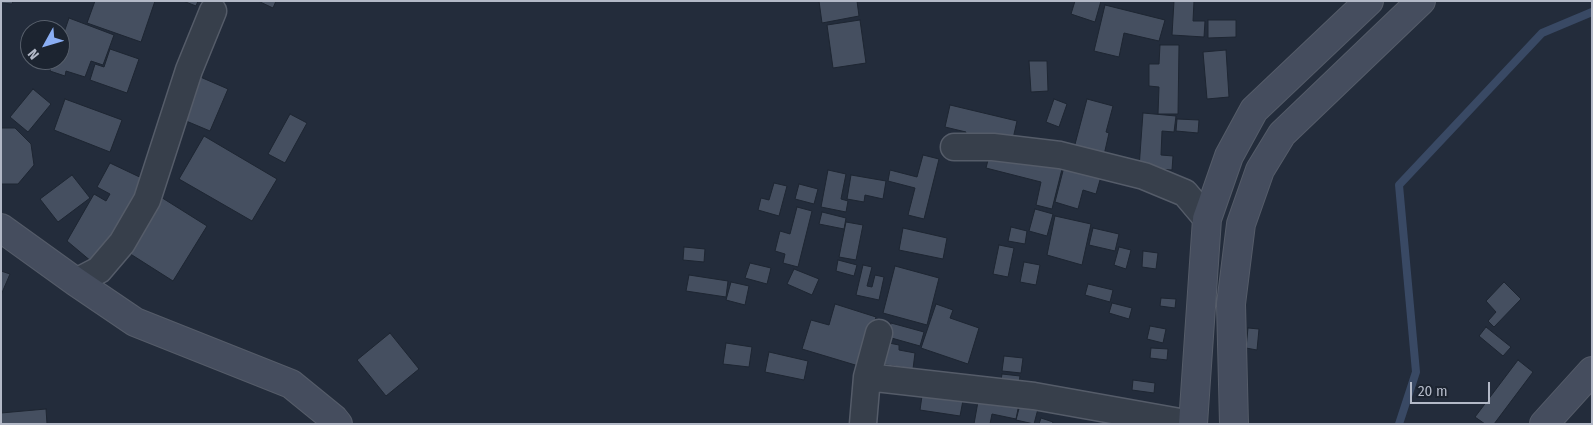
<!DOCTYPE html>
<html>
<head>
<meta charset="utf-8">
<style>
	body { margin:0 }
	#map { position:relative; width:1593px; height:425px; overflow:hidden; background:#232c3b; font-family:"Fira Sans Condensed",sans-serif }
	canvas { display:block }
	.frame { position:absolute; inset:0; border:2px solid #b3b9c7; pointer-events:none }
	.north { position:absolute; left:20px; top:20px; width:50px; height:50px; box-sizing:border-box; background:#1c2430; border:1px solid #58606c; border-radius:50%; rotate:231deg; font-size:14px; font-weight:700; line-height:20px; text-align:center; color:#b3b9c7 }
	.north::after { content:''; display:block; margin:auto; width:18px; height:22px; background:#8aaef4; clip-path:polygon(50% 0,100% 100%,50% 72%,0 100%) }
	.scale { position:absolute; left:1410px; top:382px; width:80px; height:22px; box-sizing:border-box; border:2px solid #b3b9c7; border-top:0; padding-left:6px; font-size:15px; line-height:18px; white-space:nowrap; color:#b3b9c7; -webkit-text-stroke:4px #1c2430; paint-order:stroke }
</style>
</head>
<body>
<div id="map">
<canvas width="1593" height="425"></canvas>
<div class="frame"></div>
<div class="north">N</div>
<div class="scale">20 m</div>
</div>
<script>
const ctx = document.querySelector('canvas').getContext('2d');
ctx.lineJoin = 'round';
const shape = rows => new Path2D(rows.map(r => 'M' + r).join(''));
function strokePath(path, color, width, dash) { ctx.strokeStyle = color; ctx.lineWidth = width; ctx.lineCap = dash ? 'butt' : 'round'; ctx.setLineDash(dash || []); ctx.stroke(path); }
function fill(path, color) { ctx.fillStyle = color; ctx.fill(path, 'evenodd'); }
const stream = shape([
	[1399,424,1416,372,1399,185,1542,33,1592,12]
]);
const building = shape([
	[1,1,13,1,12,4,1,3,1,1],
	[95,1,155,1,141,42,87,23,95,1],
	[183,1,198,1,196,6,183,1],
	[258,1,276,1,273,8,258,1],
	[819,1,857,1,859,16,822,23,819,1],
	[1075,1,1101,1,1095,22,1071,14,1075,1],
	[1174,1,1194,1,1193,21,1205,21,1204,37,1172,35,1174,1],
	[1105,5,1165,20,1159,41,1124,33,1119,57,1094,51,1105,5],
	[69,18,114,35,103,65,91,61,85,77,66,71,65,76,50,71,54,60,60,60,60,44,69,18],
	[860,20,866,63,833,68,827,25,860,20],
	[1208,20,1236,20,1236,37,1208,38,1208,20],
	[1160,45,1179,45,1178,114,1158,114,1159,87,1149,86,1149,64,1159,64,1160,45],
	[110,49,139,59,127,93,90,80,95,64,104,67,110,49],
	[1226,50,1229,97,1207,99,1203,52,1226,50],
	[1029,61,1047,61,1048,91,1031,92,1029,61],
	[198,76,228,89,210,131,179,118,198,76],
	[33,89,51,104,28,132,10,117,33,89],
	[65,99,122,120,110,152,54,130,65,99],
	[1054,99,1067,104,1059,127,1046,122,1054,99],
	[1087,99,1113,106,1106,132,1109,133,1104,155,1074,148,1087,99],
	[950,105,1017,121,1012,143,964,139,966,132,945,127,950,105],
	[1143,113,1176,116,1174,132,1162,131,1161,155,1173,156,1172,170,1139,168,1143,113],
	[290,114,307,123,285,163,268,154,290,114],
	[1177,119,1199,120,1198,133,1176,131,1177,119],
	[1,128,15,128,31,144,34,165,18,184,1,184,1,128],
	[204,136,277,179,252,221,179,179,204,136],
	[991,148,1063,165,1052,209,1036,205,1041,182,986,168,991,148],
	[923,155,939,159,924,219,908,215,915,188,888,181,890,170,917,177,923,155],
	[110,163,148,181,98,267,67,241,94,194,106,201,110,194,97,187,110,163],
	[1065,163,1102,173,1096,194,1083,190,1078,209,1055,202,1065,163],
	[828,170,846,174,841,199,848,201,846,212,821,207,828,170],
	[72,175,90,198,58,222,40,199,72,175],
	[851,175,886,181,883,199,865,195,864,202,847,199,851,175],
	[774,183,787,186,779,216,758,210,761,198,769,200,774,183],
	[799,184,818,189,814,204,795,199,799,184],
	[156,194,207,226,173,281,121,248,156,194],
	[797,207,812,211,798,267,783,263,785,254,775,251,780,231,790,234,797,207],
	[1035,209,1053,214,1047,236,1029,231,1035,209],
	[822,212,846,218,844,229,819,224,822,212],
	[1055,216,1091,224,1082,265,1047,255,1055,216],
	[846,222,863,225,856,260,839,257,846,222],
	[1011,227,1027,231,1025,244,1008,241,1011,227],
	[903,228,947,238,943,259,899,250,903,228],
	[1093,228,1119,234,1115,251,1089,245,1093,228],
	[999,245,1014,248,1008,277,993,274,999,245],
	[684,247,705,249,704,262,683,260,684,247],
	[1119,247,1131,250,1126,269,1114,265,1119,247],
	[1143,251,1158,253,1156,269,1142,267,1143,251],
	[838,260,857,265,854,276,836,271,838,260],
	[1024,262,1040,265,1036,285,1020,282,1024,262],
	[750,263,771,268,767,284,745,278,750,263],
	[863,265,872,267,867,286,872,287,875,275,884,277,879,300,856,295,863,265],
	[895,266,939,278,927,325,883,313,895,266],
	[794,269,819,279,812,295,787,284,794,269],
	[1,271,10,274,1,295,1,271],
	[689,275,728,281,726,297,686,291,689,275],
	[731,282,749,286,745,305,726,300,731,282],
	[1504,282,1521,299,1494,327,1488,321,1496,312,1486,301,1504,282],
	[1088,284,1113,290,1110,302,1085,295,1088,284],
	[1161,298,1176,299,1175,308,1160,306,1161,298],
	[1112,303,1132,308,1129,319,1109,313,1112,303],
	[835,304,876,317,862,367,802,349,811,320,829,325,835,304],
	[936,304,953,310,950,318,979,328,968,364,921,348,936,304],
	[891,323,924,332,920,346,888,337,891,323],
	[1150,326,1166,329,1163,343,1147,339,1150,326],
	[1486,327,1511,347,1503,356,1479,336,1486,327],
	[1248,328,1259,329,1257,350,1246,348,1248,328],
	[390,333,419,369,386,396,357,360,390,333],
	[884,342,899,345,899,350,915,353,913,369,880,364,884,342],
	[726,343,752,347,749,367,723,364,726,343],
	[1151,348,1168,349,1167,360,1150,358,1151,348],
	[769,352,808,361,804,380,765,372,769,352],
	[1004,356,1023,358,1021,373,1002,371,1004,356],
	[1518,360,1533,372,1494,424,1485,424,1475,417,1518,360],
	[1002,374,1020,376,1018,389,1000,386,1002,374],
	[1133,380,1155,383,1154,393,1132,390,1133,380],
	[923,389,964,395,960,416,920,410,923,389],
	[979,396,1019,404,1016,419,992,414,990,424,974,424,979,396],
	[1021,401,1039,405,1034,424,1016,420,1021,401],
	[46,409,47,424,1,424,1,413,46,409],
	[1041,418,1053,422,1052,424,1039,424,1041,418]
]);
const street = shape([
	[954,147,993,147,1060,155,1144,176,1185,193,1207,219],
	[76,282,99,270,122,243,147,200,189,70,213,11],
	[867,377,1034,396,1191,424],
	[863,424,867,377,879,333]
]);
const secondary = shape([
	[1,228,76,282,135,322,291,384,334,419,338,424],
	[1193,424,1207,219,1229,156,1254,110,1369,1],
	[1234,424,1231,304,1241,224,1260,170,1282,134,1421,1],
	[1544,424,1592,371]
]);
strokePath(stream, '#394964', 8);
fill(building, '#454f60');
strokePath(building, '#1e2632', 1);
strokePath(street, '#555c69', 29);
strokePath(secondary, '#555c69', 30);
strokePath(street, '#373f4b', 26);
strokePath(secondary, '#454d5e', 28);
</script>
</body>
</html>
